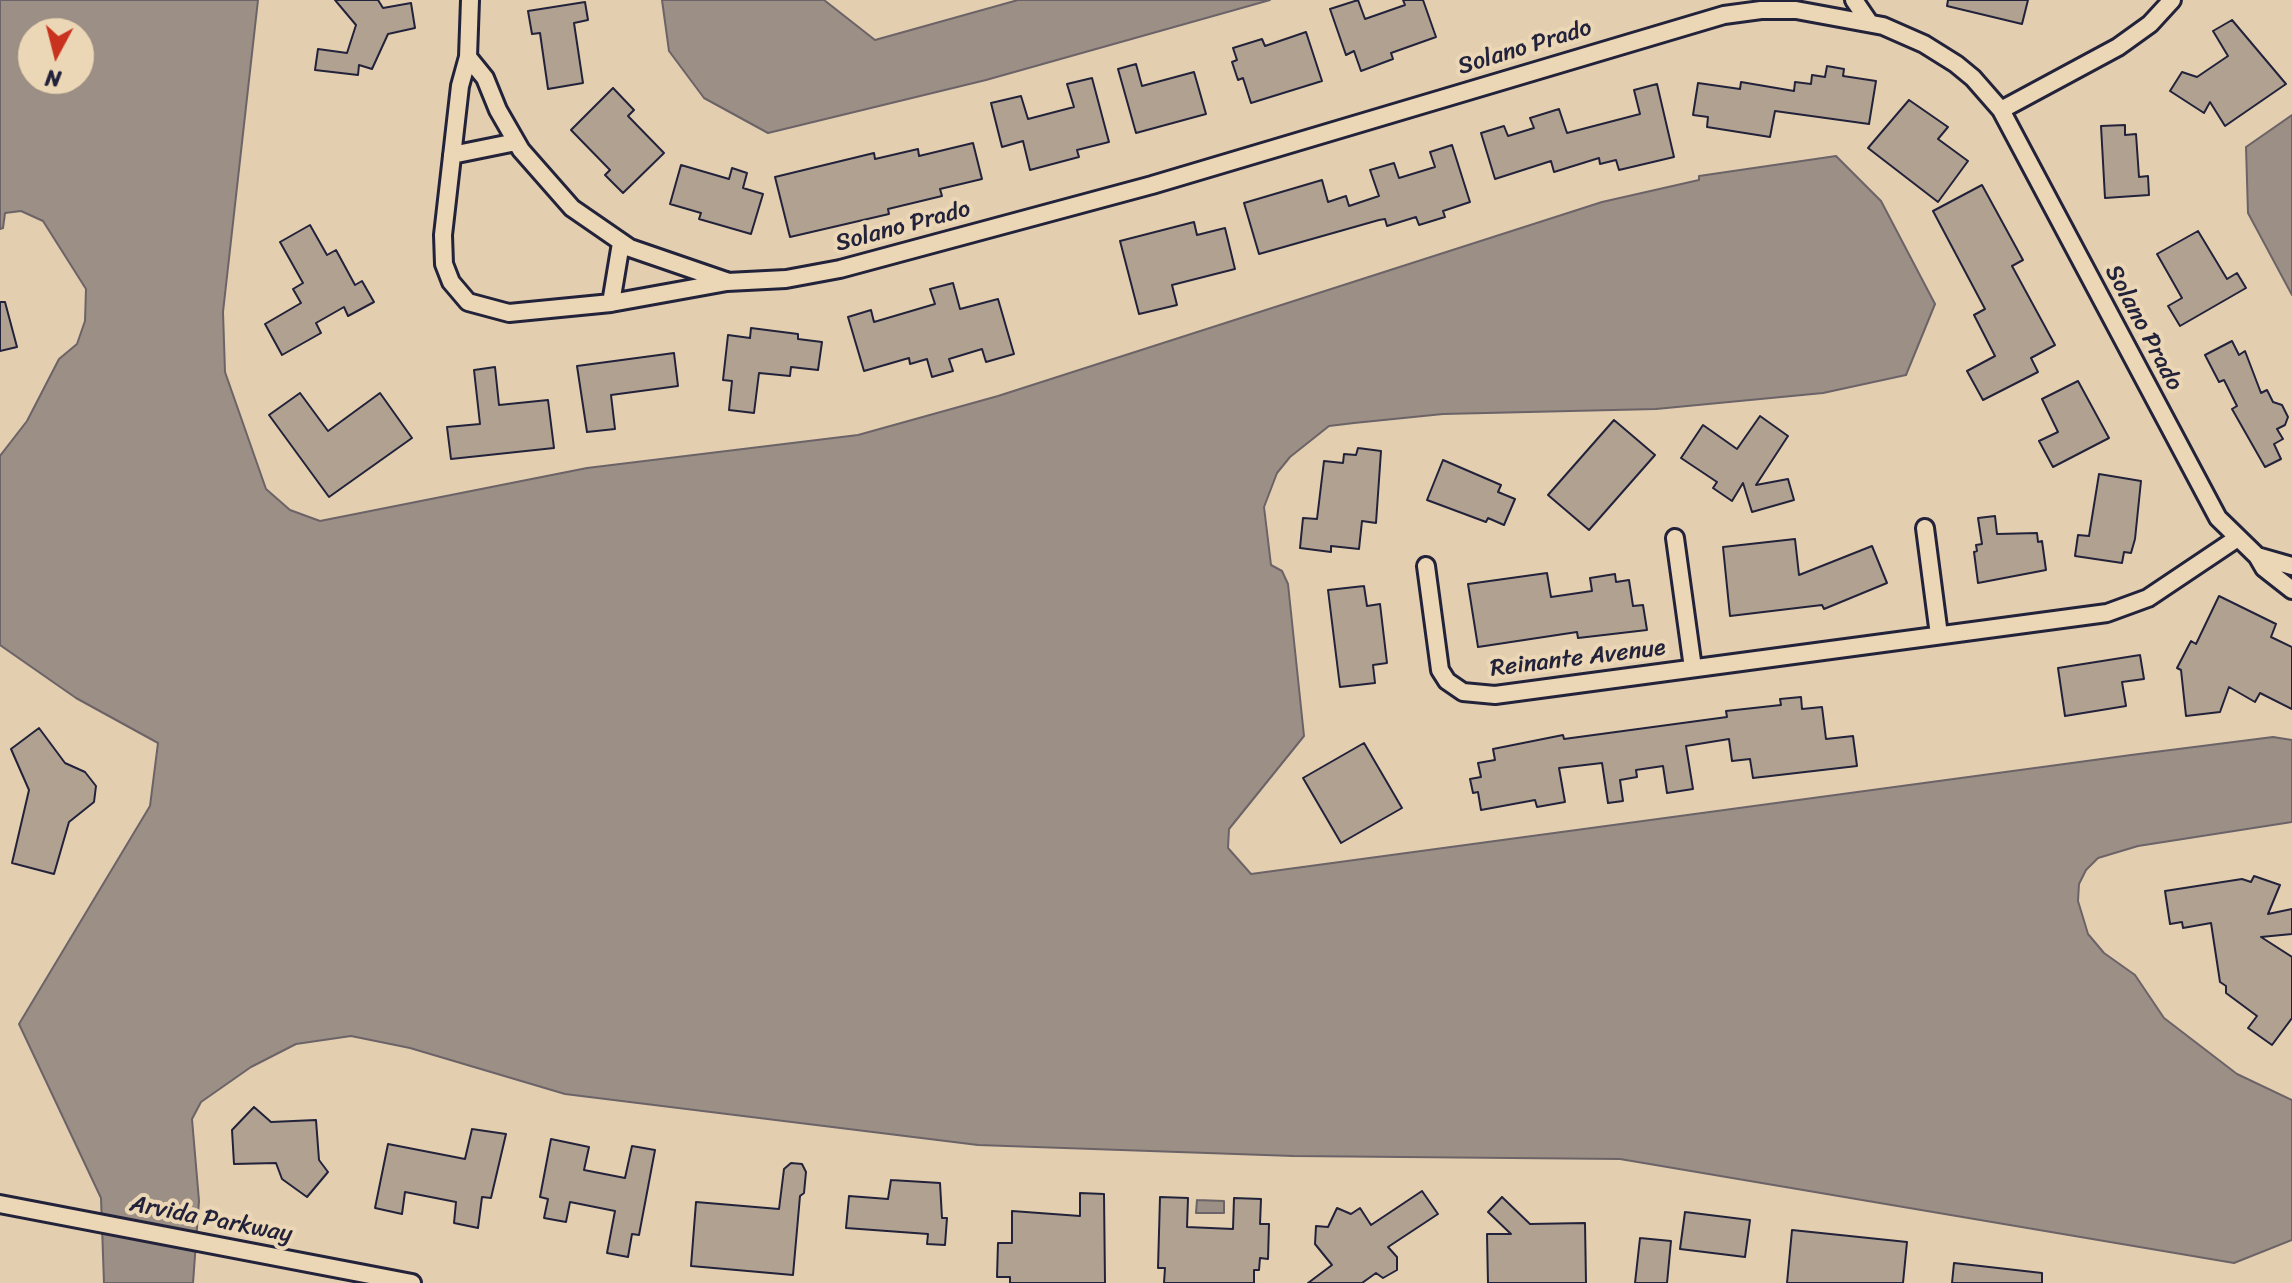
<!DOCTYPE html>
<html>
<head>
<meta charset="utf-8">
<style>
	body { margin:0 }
	#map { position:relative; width:2292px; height:1283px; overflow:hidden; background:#e3cfb0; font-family:Sriracha,sans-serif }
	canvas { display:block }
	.north { position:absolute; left:16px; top:16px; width:80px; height:80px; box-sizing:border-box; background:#ebd6b5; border:2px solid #9b8e84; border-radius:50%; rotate:187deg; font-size:22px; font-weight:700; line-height:32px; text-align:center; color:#22223b }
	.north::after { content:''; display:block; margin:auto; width:28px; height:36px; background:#c8321e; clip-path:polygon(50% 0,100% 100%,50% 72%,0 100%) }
</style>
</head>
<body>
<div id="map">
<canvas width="2292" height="1283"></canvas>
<div class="north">N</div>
</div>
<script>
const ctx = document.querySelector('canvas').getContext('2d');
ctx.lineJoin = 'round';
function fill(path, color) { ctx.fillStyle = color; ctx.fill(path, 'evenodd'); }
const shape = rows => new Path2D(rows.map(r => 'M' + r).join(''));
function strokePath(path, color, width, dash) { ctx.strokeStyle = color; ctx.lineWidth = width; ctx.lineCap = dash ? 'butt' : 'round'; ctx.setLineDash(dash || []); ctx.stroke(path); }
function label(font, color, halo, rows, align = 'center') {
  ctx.font = font + ' Sriracha,sans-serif'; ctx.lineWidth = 8; ctx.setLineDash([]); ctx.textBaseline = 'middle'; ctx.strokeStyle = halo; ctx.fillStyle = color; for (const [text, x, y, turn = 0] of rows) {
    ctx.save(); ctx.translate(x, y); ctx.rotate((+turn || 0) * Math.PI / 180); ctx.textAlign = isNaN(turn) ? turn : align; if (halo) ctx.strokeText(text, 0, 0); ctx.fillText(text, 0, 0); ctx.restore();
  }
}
const water = shape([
	[0,0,258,0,223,312,225,372,266,489,290,510,320,521,587,468,858,435,998,396,1602,202,1699,180,1699,176,1836,156,1881,201,1935,304,1906,375,1823,393,1656,409,1443,414,1354,423,1329,426,1290,457,1277,473,1264,507,1271,565,1282,571,1288,584,1304,736,1229,829,1228,848,1251,874,2131,755,2273,737,2292,740,2292,822,2138,846,2098,858,2086,870,2079,884,2078,901,2088,934,2104,953,2135,975,2164,1018,2237,1074,2292,1100,2292,1240,2234,1263,1620,1159,1293,1156,978,1145,565,1094,410,1048,351,1036,296,1044,251,1067,201,1102,192,1119,199,1201,193,1283,104,1283,101,1198,19,1024,150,806,158,743,76,698,0,645,0,456,27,421,59,359,77,344,85,321,86,289,43,221,21,211,5,213,3,228,0,229,0,0],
	[32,32,80,32,80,80,32,80,32,32],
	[662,0,824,0,875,40,1018,0,1270,0,986,80,768,133,704,98,669,51,662,0],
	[2292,115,2292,295,2248,213,2246,147,2292,115],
	[1197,1200,1224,1201,1224,1213,1196,1213,1197,1200]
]);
const building = shape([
	[335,0,378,0,383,8,411,3,415,28,388,34,372,69,359,65,358,75,315,70,318,49,347,53,356,25,335,0],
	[1358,0,1365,19,1405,5,1403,0,1423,0,1436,37,1391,53,1393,59,1361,71,1354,51,1346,55,1330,9,1358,0],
	[1948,0,2028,0,2022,24,1947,6,1948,0],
	[585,2,588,20,574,23,583,83,548,89,540,33,532,34,528,11,585,2],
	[2232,20,2286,84,2225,126,2210,102,2204,113,2170,91,2182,72,2197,77,2228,56,2213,31,2232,20],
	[1306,32,1322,81,1251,103,1243,78,1238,80,1232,62,1237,60,1233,48,1262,39,1265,46,1306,32],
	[1136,64,1142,86,1194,72,1206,114,1136,133,1118,69,1136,64],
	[1827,66,1844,69,1843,76,1876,81,1869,124,1775,111,1770,137,1707,127,1708,117,1693,115,1698,83,1740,89,1741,82,1794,91,1795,82,1811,84,1812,75,1825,77,1827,66],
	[1092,78,1109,142,1077,150,1079,157,1030,170,1023,141,1002,147,991,103,1021,96,1028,119,1074,107,1067,84,1092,78],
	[1657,84,1674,157,1619,170,1616,160,1600,164,1599,158,1554,172,1551,161,1495,179,1481,133,1504,126,1508,136,1534,128,1530,118,1559,109,1567,133,1640,114,1634,90,1657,84],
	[613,88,634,110,628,116,664,153,623,193,605,175,610,170,571,130,613,88],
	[1909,100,1948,127,1938,139,1968,161,1938,202,1868,148,1909,100],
	[2125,125,2125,135,2136,134,2139,177,2148,176,2149,195,2105,198,2101,126,2125,125],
	[973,143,982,179,940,189,942,196,888,209,889,214,790,237,775,177,874,153,875,159,918,149,919,156,973,143],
	[1452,145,1470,202,1443,211,1445,217,1419,225,1416,217,1387,226,1385,219,1379,220,1259,254,1244,203,1322,180,1328,202,1346,196,1349,206,1379,196,1370,170,1394,163,1399,178,1435,167,1430,152,1452,145],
	[681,165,729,179,732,168,747,173,743,188,763,194,751,234,699,219,701,213,670,204,681,165],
	[1982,185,2023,260,2012,266,2055,345,2031,358,2038,372,1983,400,1967,371,1995,356,1974,315,1985,309,1933,211,1982,185],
	[1194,222,1197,235,1225,228,1235,269,1172,285,1177,305,1139,314,1120,241,1194,222],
	[310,225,327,255,336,250,355,285,362,281,374,302,348,316,344,307,316,323,321,333,282,355,265,324,301,303,293,289,303,283,280,242,310,225],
	[2198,231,2227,279,2237,273,2246,288,2180,326,2168,306,2182,298,2157,254,2198,231],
	[953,283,960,309,998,299,1014,354,986,362,982,349,949,359,953,371,932,377,927,359,910,364,909,358,864,371,848,317,871,310,874,322,935,304,930,289,953,283],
	[0,302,5,302,17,347,0,351,0,302],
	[751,328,798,334,798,339,822,342,818,370,791,367,790,376,759,373,754,413,729,410,732,381,723,380,728,335,750,338,751,328],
	[2232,341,2239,355,2245,351,2261,393,2267,390,2273,402,2282,405,2288,417,2285,425,2277,429,2283,439,2274,444,2281,459,2265,467,2232,409,2237,406,2224,380,2219,382,2205,355,2232,341],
	[674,353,678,386,611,395,615,429,587,432,577,366,674,353],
	[495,367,499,405,548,400,554,448,451,459,447,427,480,424,474,370,495,367],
	[2078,381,2109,438,2053,467,2039,441,2058,432,2042,399,2078,381],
	[300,393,328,431,380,393,412,438,329,497,269,415,300,393],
	[1760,416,1788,436,1756,485,1788,479,1794,500,1752,512,1743,483,1732,501,1713,488,1717,482,1681,458,1703,425,1737,449,1760,416],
	[1614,420,1655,455,1589,530,1548,495,1614,420],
	[1358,448,1381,451,1376,523,1362,521,1359,549,1331,546,1331,552,1300,548,1303,518,1317,519,1324,461,1343,463,1344,454,1356,455,1358,448],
	[1443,460,1501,485,1498,492,1515,499,1504,525,1488,518,1486,522,1427,500,1443,460],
	[2099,474,2141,481,2135,539,2131,553,2124,552,2122,563,2075,556,2078,535,2089,536,2099,474],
	[1995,516,1997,534,2037,533,2038,542,2042,541,2046,570,1978,583,1974,552,1977,551,1976,545,1982,544,1978,518,1995,516],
	[1795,539,1799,575,1872,546,1887,583,1824,609,1822,605,1730,616,1723,547,1795,539],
	[1547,573,1551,597,1592,591,1590,578,1615,574,1616,582,1629,580,1633,606,1643,605,1647,630,1578,638,1577,632,1478,647,1468,584,1547,573],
	[1364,586,1367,606,1380,604,1387,663,1373,665,1375,683,1340,687,1328,590,1364,586],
	[2219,596,2276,624,2271,637,2292,647,2292,709,2260,693,2255,702,2229,687,2220,712,2186,716,2181,670,2177,668,2191,641,2196,644,2219,596],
	[2140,655,2144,679,2122,682,2126,706,2065,716,2058,668,2140,655],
	[1801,697,1802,709,1822,707,1826,739,1853,736,1857,766,1753,778,1750,759,1732,761,1729,739,1686,746,1693,789,1667,793,1663,766,1636,770,1637,777,1620,780,1623,801,1608,803,1602,763,1559,768,1565,802,1537,807,1535,800,1481,810,1478,792,1473,793,1470,779,1481,777,1478,763,1495,760,1493,749,1563,735,1564,739,1727,717,1726,711,1781,705,1780,699,1801,697],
	[39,728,65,763,85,772,96,786,94,802,69,822,54,874,12,863,29,790,11,749,39,728],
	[1364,743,1402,808,1341,843,1303,778,1364,743],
	[2254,876,2280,885,2268,914,2292,909,2292,934,2261,937,2292,957,2292,1018,2272,1045,2248,1028,2257,1016,2226,993,2226,986,2220,982,2211,923,2183,928,2182,922,2170,924,2165,891,2242,879,2251,882,2254,876],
	[254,1107,271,1122,316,1120,319,1160,328,1172,307,1197,282,1179,276,1163,234,1164,232,1130,254,1107],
	[472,1129,506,1134,491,1198,482,1197,478,1228,454,1223,456,1202,405,1192,402,1214,375,1208,388,1144,465,1159,472,1129],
	[551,1139,589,1147,584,1170,625,1178,632,1146,655,1150,639,1235,632,1234,628,1257,607,1253,615,1211,570,1202,566,1222,544,1218,548,1199,540,1197,551,1139],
	[791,1163,802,1164,806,1172,804,1193,800,1196,793,1275,691,1266,696,1202,779,1209,784,1169,791,1163],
	[891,1180,940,1183,942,1218,947,1218,945,1245,927,1244,928,1234,846,1228,849,1196,888,1199,891,1180],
	[1422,1191,1438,1214,1388,1247,1397,1257,1397,1270,1383,1278,1376,1273,1362,1283,1308,1283,1332,1265,1315,1244,1316,1226,1328,1227,1337,1208,1351,1214,1360,1208,1371,1225,1422,1191],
	[1080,1193,1104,1194,1105,1283,1010,1283,1010,1277,997,1277,998,1243,1012,1243,1012,1211,1080,1216,1080,1193],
	[1160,1197,1188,1198,1187,1227,1233,1229,1234,1198,1261,1199,1260,1224,1269,1224,1268,1259,1260,1258,1259,1270,1254,1270,1254,1283,1164,1283,1165,1268,1158,1268,1160,1197],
	[1502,1197,1530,1224,1585,1223,1586,1283,1488,1283,1487,1234,1511,1234,1488,1212,1502,1197],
	[1685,1212,1750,1220,1745,1257,1680,1249,1685,1212],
	[1792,1230,1907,1242,1903,1283,1787,1283,1792,1230],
	[1640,1238,1671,1241,1667,1283,1635,1283,1640,1238],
	[1954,1263,2042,1273,2042,1283,1952,1283,1954,1263]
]);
const street = shape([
	[470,0,468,57,460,86,443,235,444,264,451,282,468,302,509,313,611,303,727,282,786,279,840,269,1152,185,1724,15,1761,10,1796,10,1883,26,1924,44,1956,64,1973,78,2001,110,2218,518,2257,556,2264,568,2292,590],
	[1854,0,1869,22],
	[468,57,485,78,498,110,521,150,572,208,630,248,726,281],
	[2001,110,2118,47,2150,24,2172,0],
	[452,155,516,142],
	[611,303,621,243],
	[1925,528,1939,635],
	[1675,538,1693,668],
	[2257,556,2292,566],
	[1426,566,1440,670,1447,681,1463,692,1495,695,2107,613,2148,598,2236,539],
	[0,1204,412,1283]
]);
const streetNames = [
	["Solano Prado",1525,48,-17],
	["Solano Prado",903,227,-15],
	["Solano Prado",2143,328,62],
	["Reinante Avenue",1578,659,-7],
	["Arvida Parkway",211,1220,11]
];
fill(water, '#9c8f85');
strokePath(water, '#6b6367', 2);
fill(building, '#b1a191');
strokePath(building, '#22223b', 2);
strokePath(street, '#22223b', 22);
strokePath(street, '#ebd6b5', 16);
label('24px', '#22223b', '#ebd6b5', streetNames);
</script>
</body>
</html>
